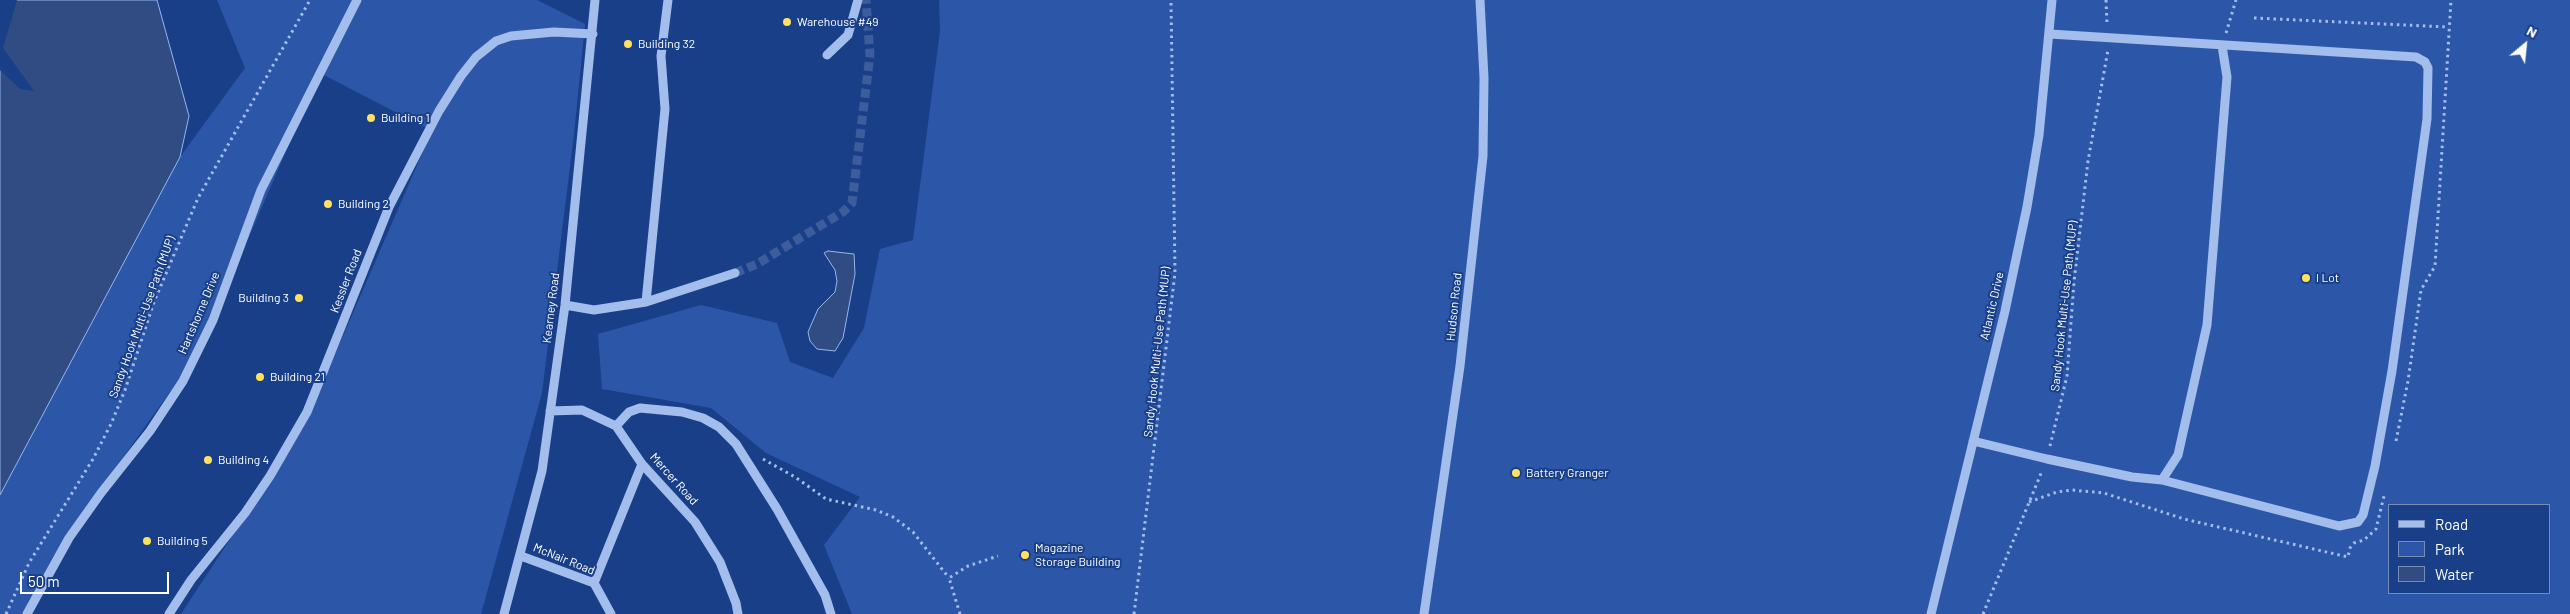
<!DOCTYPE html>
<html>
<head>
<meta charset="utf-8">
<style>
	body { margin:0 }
	#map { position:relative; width:2570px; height:614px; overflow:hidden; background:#193f89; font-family:Barlow,sans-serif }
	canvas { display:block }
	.legend { position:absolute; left:2388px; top:504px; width:162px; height:90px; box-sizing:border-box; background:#193f89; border:1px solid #758cb8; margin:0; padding:6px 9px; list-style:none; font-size:15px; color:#fff }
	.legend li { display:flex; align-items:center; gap:10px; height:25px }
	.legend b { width:25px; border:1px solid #758cb8 }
	.north { position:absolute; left:2500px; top:20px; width:50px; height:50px; -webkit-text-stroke:4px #193f89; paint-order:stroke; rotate:28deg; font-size:14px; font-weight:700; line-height:20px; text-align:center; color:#fff }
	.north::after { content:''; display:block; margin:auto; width:18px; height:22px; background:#fff; clip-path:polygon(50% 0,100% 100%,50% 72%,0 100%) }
	.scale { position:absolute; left:20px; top:572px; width:149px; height:22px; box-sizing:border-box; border:2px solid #fff; border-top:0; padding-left:6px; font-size:15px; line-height:18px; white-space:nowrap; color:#fff; -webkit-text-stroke:4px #193f89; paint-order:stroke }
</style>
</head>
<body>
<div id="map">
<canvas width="2570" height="614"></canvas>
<ul class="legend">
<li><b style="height:6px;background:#a3bded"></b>Road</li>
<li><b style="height:14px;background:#2c57a8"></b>Park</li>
<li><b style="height:14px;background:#304c83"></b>Water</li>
</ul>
<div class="north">N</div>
<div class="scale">50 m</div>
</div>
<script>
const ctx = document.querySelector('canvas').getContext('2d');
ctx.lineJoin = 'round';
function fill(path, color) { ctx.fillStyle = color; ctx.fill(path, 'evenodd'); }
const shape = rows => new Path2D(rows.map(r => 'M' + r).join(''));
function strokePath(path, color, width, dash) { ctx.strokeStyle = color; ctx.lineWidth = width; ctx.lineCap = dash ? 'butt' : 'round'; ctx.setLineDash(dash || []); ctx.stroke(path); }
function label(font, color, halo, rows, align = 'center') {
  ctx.font = font + ' Barlow,sans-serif'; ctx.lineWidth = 4; ctx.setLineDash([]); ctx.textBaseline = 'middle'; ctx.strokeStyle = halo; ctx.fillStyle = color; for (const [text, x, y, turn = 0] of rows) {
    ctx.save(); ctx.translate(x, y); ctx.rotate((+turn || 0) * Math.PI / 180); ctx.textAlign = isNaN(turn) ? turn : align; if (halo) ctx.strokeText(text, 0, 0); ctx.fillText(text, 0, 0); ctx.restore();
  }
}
const green = shape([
	[217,0,537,0,585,24,574,134,542,393,481,614,181,614,303,428,432,131,320,73,200,350,63,541,28,614,0,614,0,464,142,201,180,157,245,68],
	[939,0,2570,0,2570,614,852,614,824,545,860,497,766,453,711,408,602,389,598,334,701,305,777,323,790,362,833,378,864,328,880,249,913,240,940,31],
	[2389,505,2549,505,2549,593,2389,593]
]);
const water = shape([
	[0,0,157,0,189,116,180,157,0,495,0,0],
	[828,251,854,254,855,274,843,338,835,351,817,349,810,341,808,332,818,309,835,292,837,281,835,270,824,253,828,251]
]);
const pier = shape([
	[0,0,17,0,3,48,34,91,20,89,0,70]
]);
const minorTunnel = shape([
	[735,273,757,264,843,212,852,203,870,55,866,0]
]);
const path = shape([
	[2106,0,2107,24],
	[2254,18,2448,27],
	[2226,33,2236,0],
	[2396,441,2408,381,2421,290,2435,266,2451,0],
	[2050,446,2067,376,2074,282,2088,161,2108,50],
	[763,459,795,477,826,499,876,510,893,517,913,532,949,578],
	[2029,502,2057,492,2072,490,2104,493,2184,519,2348,557,2350,548,2354,543,2364,540,2376,529,2384,496],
	[6,614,29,563,93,459,111,424,125,390,154,302,198,198,310,0],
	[960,614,949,578,968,566,998,556],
	[1134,614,1175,273,1171,0],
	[1983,614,2042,471]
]);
const minor = shape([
	[827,55,848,35,858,0],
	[646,302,735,273],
	[565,305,594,310,646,302,665,109,661,56,668,0],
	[550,411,582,410,616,426,642,464,695,522,720,562,736,603,738,614],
	[616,426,629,412,640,408,682,412,703,418,719,427,736,444,777,509,825,595,831,614],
	[1973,441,2047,459,2132,477,2162,480,2339,526,2358,522,2363,515,2375,466,2392,371,2427,119,2428,68,2425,62,2416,57,2050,34],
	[2162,480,2178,455,2207,325,2227,77,2222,46],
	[521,556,594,583,611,614],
	[594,583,642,464],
	[27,614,69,538,101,493,150,431,183,381,213,320,261,190,357,0],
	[169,614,191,580,245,513,270,476,307,412,389,207,439,111,461,76,476,57,496,41,511,36,554,32,593,34],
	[504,614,542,471,565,305,595,0],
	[1424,614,1460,366,1483,156,1484,78,1480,0],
	[1931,614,2005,311,2027,207,2039,135,2052,0]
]);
const markers = [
	[787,22,5,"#ffe15f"],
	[628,44,5,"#ffe15f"],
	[371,118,5,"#ffe15f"],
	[328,204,5,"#ffe15f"],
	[2306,278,5,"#ffe15f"],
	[299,298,5,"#ffe15f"],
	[260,377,5,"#ffe15f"],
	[208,460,5,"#ffe15f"],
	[1516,473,5,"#ffe15f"],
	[147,541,5,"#ffe15f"],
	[1025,555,5,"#ffe15f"]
];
const poiNames = [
	["Warehouse #49",797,22],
	["Building 32",638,44],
	["Building 1",381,118],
	["Building 2",338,204],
	["I Lot",2316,278],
	["Building 3",289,298,"right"],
	["Building 21",270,377],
	["Building 4",218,460],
	["Battery Granger",1526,473],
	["Building 5",157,541],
	["Magazine",1035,548],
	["Storage Building",1035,562]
];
const streetNames = [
	["Kessler Road",346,281,-69],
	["Atlantic Drive",1992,306,-77],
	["Sandy Hook Multi-Use Path (MUP)",2064,306,-84],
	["Hudson Road",1454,307,-84],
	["Kearney Road",551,308,-83],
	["Hartshorne Drive",199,313,-67],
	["Sandy Hook Multi-Use Path (MUP)",142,317,-70],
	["Sandy Hook Multi-Use Path (MUP)",1157,352,-84],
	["Mercer Road",674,479,48],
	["McNair Road",564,559,22]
];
fill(green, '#2c57a8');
fill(water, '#304c83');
strokePath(water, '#96b6ef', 1);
fill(pier, '#193f89');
strokePath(minorTunnel, '#3c5c9b', 9, [9, 4.5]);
strokePath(path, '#a3bded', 3, [2.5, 4]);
strokePath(minor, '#a3bded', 9);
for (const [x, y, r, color] of markers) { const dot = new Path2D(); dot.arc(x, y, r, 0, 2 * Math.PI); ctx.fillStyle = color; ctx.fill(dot); strokePath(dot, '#193f89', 2); }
label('12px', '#fff', '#193f89', poiNames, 'left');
label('12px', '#fff', '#193f89', streetNames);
</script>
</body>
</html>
